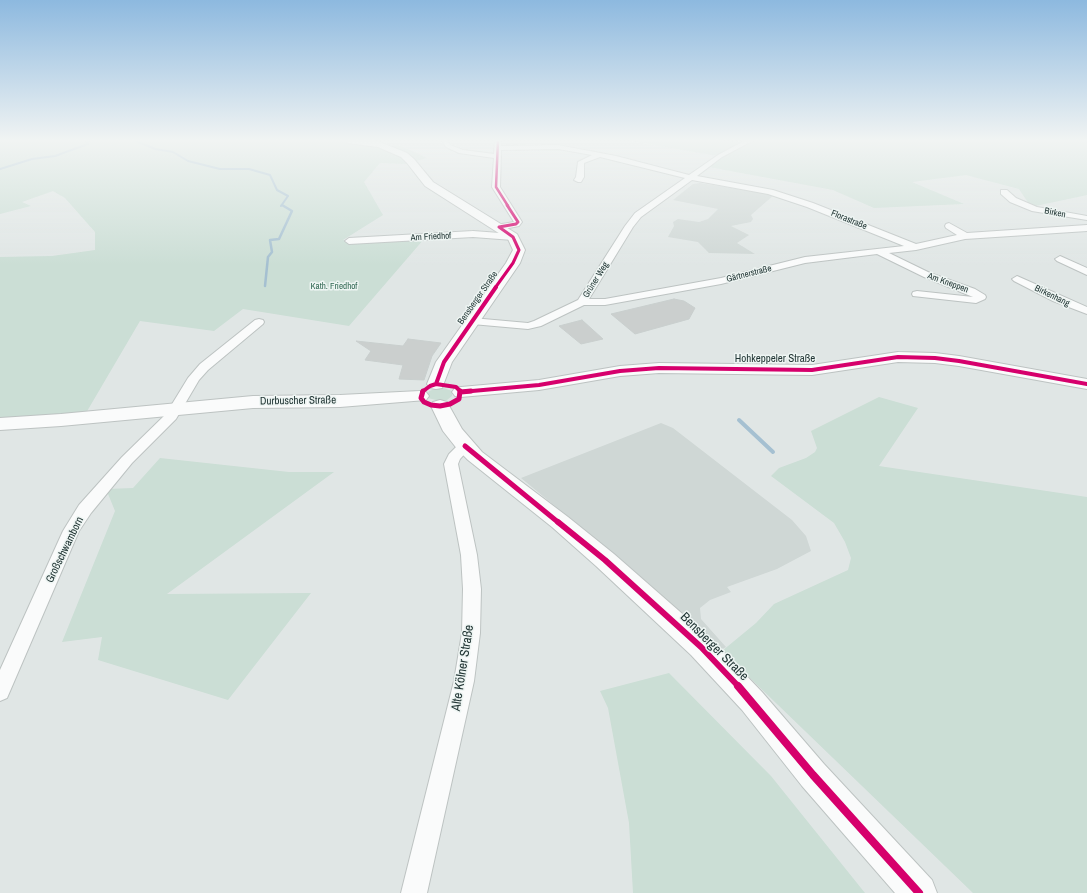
<!DOCTYPE html>
<html>
<head>
<meta charset="utf-8">
<style>
	body { margin:0 }
	canvas { display:block; background:#e0e6e5 }
</style>
</head>
<body>
<canvas width="1087" height="893"></canvas>
<script>
const ctx = document.querySelector('canvas').getContext('2d');
ctx.lineJoin = 'round';
function fill(path, color) { ctx.fillStyle = color; ctx.fill(path, 'evenodd'); }
const shape = rows => new Path2D(rows.map(r => 'M' + r).join(''));
function strokePath(path, color, width, dash) { ctx.strokeStyle = color; ctx.lineWidth = width; ctx.lineCap = dash ? 'butt' : 'round'; ctx.setLineDash(dash || []); ctx.stroke(path); }
function label(font, color, halo, rows, align = 'center') {
  ctx.font = font + ' "Archivo Narrow",sans-serif'; ctx.lineWidth = 3; ctx.setLineDash([]); ctx.textBaseline = 'middle'; ctx.strokeStyle = halo; ctx.fillStyle = color; for (const [text, x, y, turn = 0] of rows) {
    ctx.save(); ctx.translate(x, y); ctx.rotate((+turn || 0) * Math.PI / 180); ctx.textAlign = isNaN(turn) ? turn : align; if (halo) ctx.strokeText(text, 0, 0); ctx.fillText(text, 0, 0); ctx.restore();
  }
}
const built = shape([
	[700,183,774,195,751,215,753,219,751,222,731,226,749,235,737,243,755,254,709,253,698,242,668,237,674,226,673,222,678,219,699,222,708,219,718,209,673,200,693,184],
	[661,423,673,428,792,520,806,536,811,551,777,569,727,587,731,592,710,600,700,608,701,619,726,647,721,650,648,583,521,478]
]);
const green = shape([
	[0,140,347,140,380,145,401,146,427,158,405,164,380,163,364,182,383,215,343,240,352,242,424,239,349,326,243,309,214,331,140,321,86,413,0,419,0,257,52,256,95,250,95,232,65,198,53,191,22,202,31,206,0,214],
	[625,140,720,140,741,142,718,156],
	[754,140,1087,140,1087,195,1031,207,1019,189,966,175,912,182,964,204,874,208,833,190,709,167,723,157],
	[441,387,452,391,452,396,447,400,440,401,428,398,427,395,429,391],
	[879,397,918,408,879,466,1087,497,1087,893,973,893,722,651,756,623,774,604,848,570,851,558,845,542,834,523,771,476,779,468,806,458,815,452,817,448,811,431],
	[160,458,289,472,334,472,167,594,311,593,228,700,98,660,102,637,62,642,115,511,106,489,133,488],
	[669,673,771,776,865,893,633,893,629,823,608,708,600,691]
]);
const streamFar2 = shape([
	[134,140,155,149,173,152,188,161,220,169,249,169,270,175,277,190,288,196,281,206],
	[0,169,32,159,55,156,88,144,86,142,92,140]
]);
const streamFar1 = shape([
	[265,286,268,257,272,252,270,240,279,239,292,211,282,205]
]);
const stream = shape([
	[739,420,773,452]
]);
const building = shape([
	[674,299,684,301,695,308,689,319,635,334,611,314,674,299],
	[582,320,603,339,581,344,559,326,582,320],
	[408,339,441,343,432,356,424,380,399,379,403,365,365,360,371,351,356,341,403,346,408,339]
]);
const street = shape([
	[441,140,447,140,450,145,463,150,494,154,495,140,501,140,501,146,558,145,616,156,689,175,718,155,746,140,754,140,722,157,697,176,773,190,813,203,916,244,957,235,946,228,945,226,946,224,949,223,967,233,1087,225,1087,231,965,239,916,250,889,253,930,273,975,289,985,295,986,297,985,299,976,303,913,296,912,294,913,292,917,291,973,297,924,277,877,254,805,263,721,284,605,305,584,305,541,326,528,329,472,324,467,321,468,319,472,318,528,323,534,321,578,300,625,226,635,213,685,178,600,157,584,163,584,177,581,182,578,182,574,180,576,177,578,162,592,155,558,149,501,150,500,187,522,222,519,226,499,230,495,227,496,225,514,222,492,187,494,158,459,153,446,147,441,140],
	[692,180,768,194,807,207,904,246,805,257,721,278,605,299,589,299,633,227,641,217,692,180],
	[1001,190,1007,190,1016,198,1037,207,1087,216,1087,220,1032,211,1010,202,1001,194,1001,190],
	[473,231,513,234,517,237,513,240,473,237,349,244,345,241,349,238,473,231],
	[1060,256,1087,268,1087,275,1057,261,1055,259,1060,256],
	[1017,276,1087,307,1087,314,1053,301,1014,281,1012,279,1017,276],
	[259,319,263,320,264,322,263,324,208,370,199,380,176,419,132,463,91,513,79,531,7,698,0,701,0,670,63,531,79,505,122,457,166,414,188,378,200,364,255,320,259,319],
	[465,442,470,443,472,446,460,459,458,464,477,555,481,589,480,633,474,681,427,893,401,893,454,681,462,633,463,589,461,555,444,464,449,454,460,443,465,442]
]);
const secondary = shape([
	[343,140,366,140,380,142,407,153,414,159,433,182,517,234,525,250,520,263,452,362,442,388,436,389,430,388,427,384,436,362,506,263,513,250,508,239,425,186,407,163,401,157,378,147,347,143,343,140],
	[898,352,935,353,959,356,1087,379,1087,389,959,366,935,363,898,362,812,375,659,373,620,376,539,390,461,397,455,396,452,392,455,388,461,387,539,380,620,366,659,363,812,365,898,352],
	[420,391,426,392,429,396,426,400,340,407,253,408,61,426,0,430,0,418,61,414,253,396,340,395,420,391],
	[440,400,447,402,462,429,482,452,568,517,614,554,711,639,762,692,824,764,932,880,937,893,895,893,802,786,742,710,691,655,596,566,552,527,468,460,458,450,443,431,431,406,433,402,440,400]
]);
const cyclewayFar5 = shape([
	[498,140,496,187,508,206]
]);
const cyclewayFar4 = shape([
	[499,227,516,224,518,222,507,205],
	[495,288,513,263,519,250,513,237,499,227]
]);
const cyclewayFar3 = shape([
	[436,384,444,362,496,287],
	[422,392,430,386,436,384,456,387,461,392],
	[461,392,539,385,620,371,659,368,812,370,898,357,935,358,959,361,1087,384]
]);
const cyclewayFar2 = shape([
	[423,391,421,398,424,402,431,405,440,406,450,404,459,399,460,391],
	[461,392,471,391],
	[465,446,559,523]
]);
const cyclewayFar1 = shape([
	[558,522,605,560,701,647,739,687]
]);
const cycleway = shape([
	[738,686,813,775,919,893]
]);
const farStreetnames = [
	["Birken",1055,213,11],
	["Florastraße",849,220,22],
	["Am Friedhof",431,237,-3],
	["Gärtnerstraße",749,274,-14],
	["Grüner Weg",596,280,-58],
	["Am Kneppen",948,283,20],
	["Birkenhang",1052,296,26],
	["Bensberger Straße",478,298,-55]
];
const farParknames = [
	["Kath. Friedhof",334,287]
];
const streetNames = [
	["Hohkeppeler Straße",775,359],
	["Durbuscher Straße",298,401,-1],
	["Großschwamborn",65,550,-64]
];
const nearStreetnames = [
	["Bensberger Straße",714,647,45],
	["Alte Kölner Straße",463,668,-81]
];
fill(built, '#cfd7d5');
fill(green, '#cbded5');
strokePath(streamFar2, '#a5c0d1', 2);
strokePath(streamFar1, '#a5c0d1', 2.5);
strokePath(stream, '#a5c0d1', 4);
fill(building, '#cbcfce');
strokePath(building, '#c9cfce', 1);
strokePath(street, '#bdc3c2', 2);
strokePath(secondary, '#bdc3c2', 2);
fill(street, '#fafbfb');
fill(secondary, '#fafbfb');
strokePath(cyclewayFar5, '#d6006c', 2.5);
strokePath(cyclewayFar4, '#d6006c', 3);
strokePath(cyclewayFar3, '#d6006c', 4);
strokePath(cyclewayFar2, '#d6006c', 5);
strokePath(cyclewayFar1, '#d6006c', 6);
strokePath(cycleway, '#d6006c', 8);
const sky = ctx.createLinearGradient(0, 0, 0, 265);
sky.addColorStop(0, '#8db9df');
sky.addColorStop(0.53, '#f1f4f3');
sky.addColorStop(1, '#f1f4f300');
ctx.fillStyle = sky;
ctx.fillRect(0, 0, 1087, 265);
label('9px', '#223635', '#eef5f3', farStreetnames);
label('9px', '#316853', '#eef5f3', farParknames);
label('11px', '#223635', '#eef5f3', streetNames);
label('13px', '#223635', '#eef5f3', nearStreetnames);
</script>
</body>
</html>
